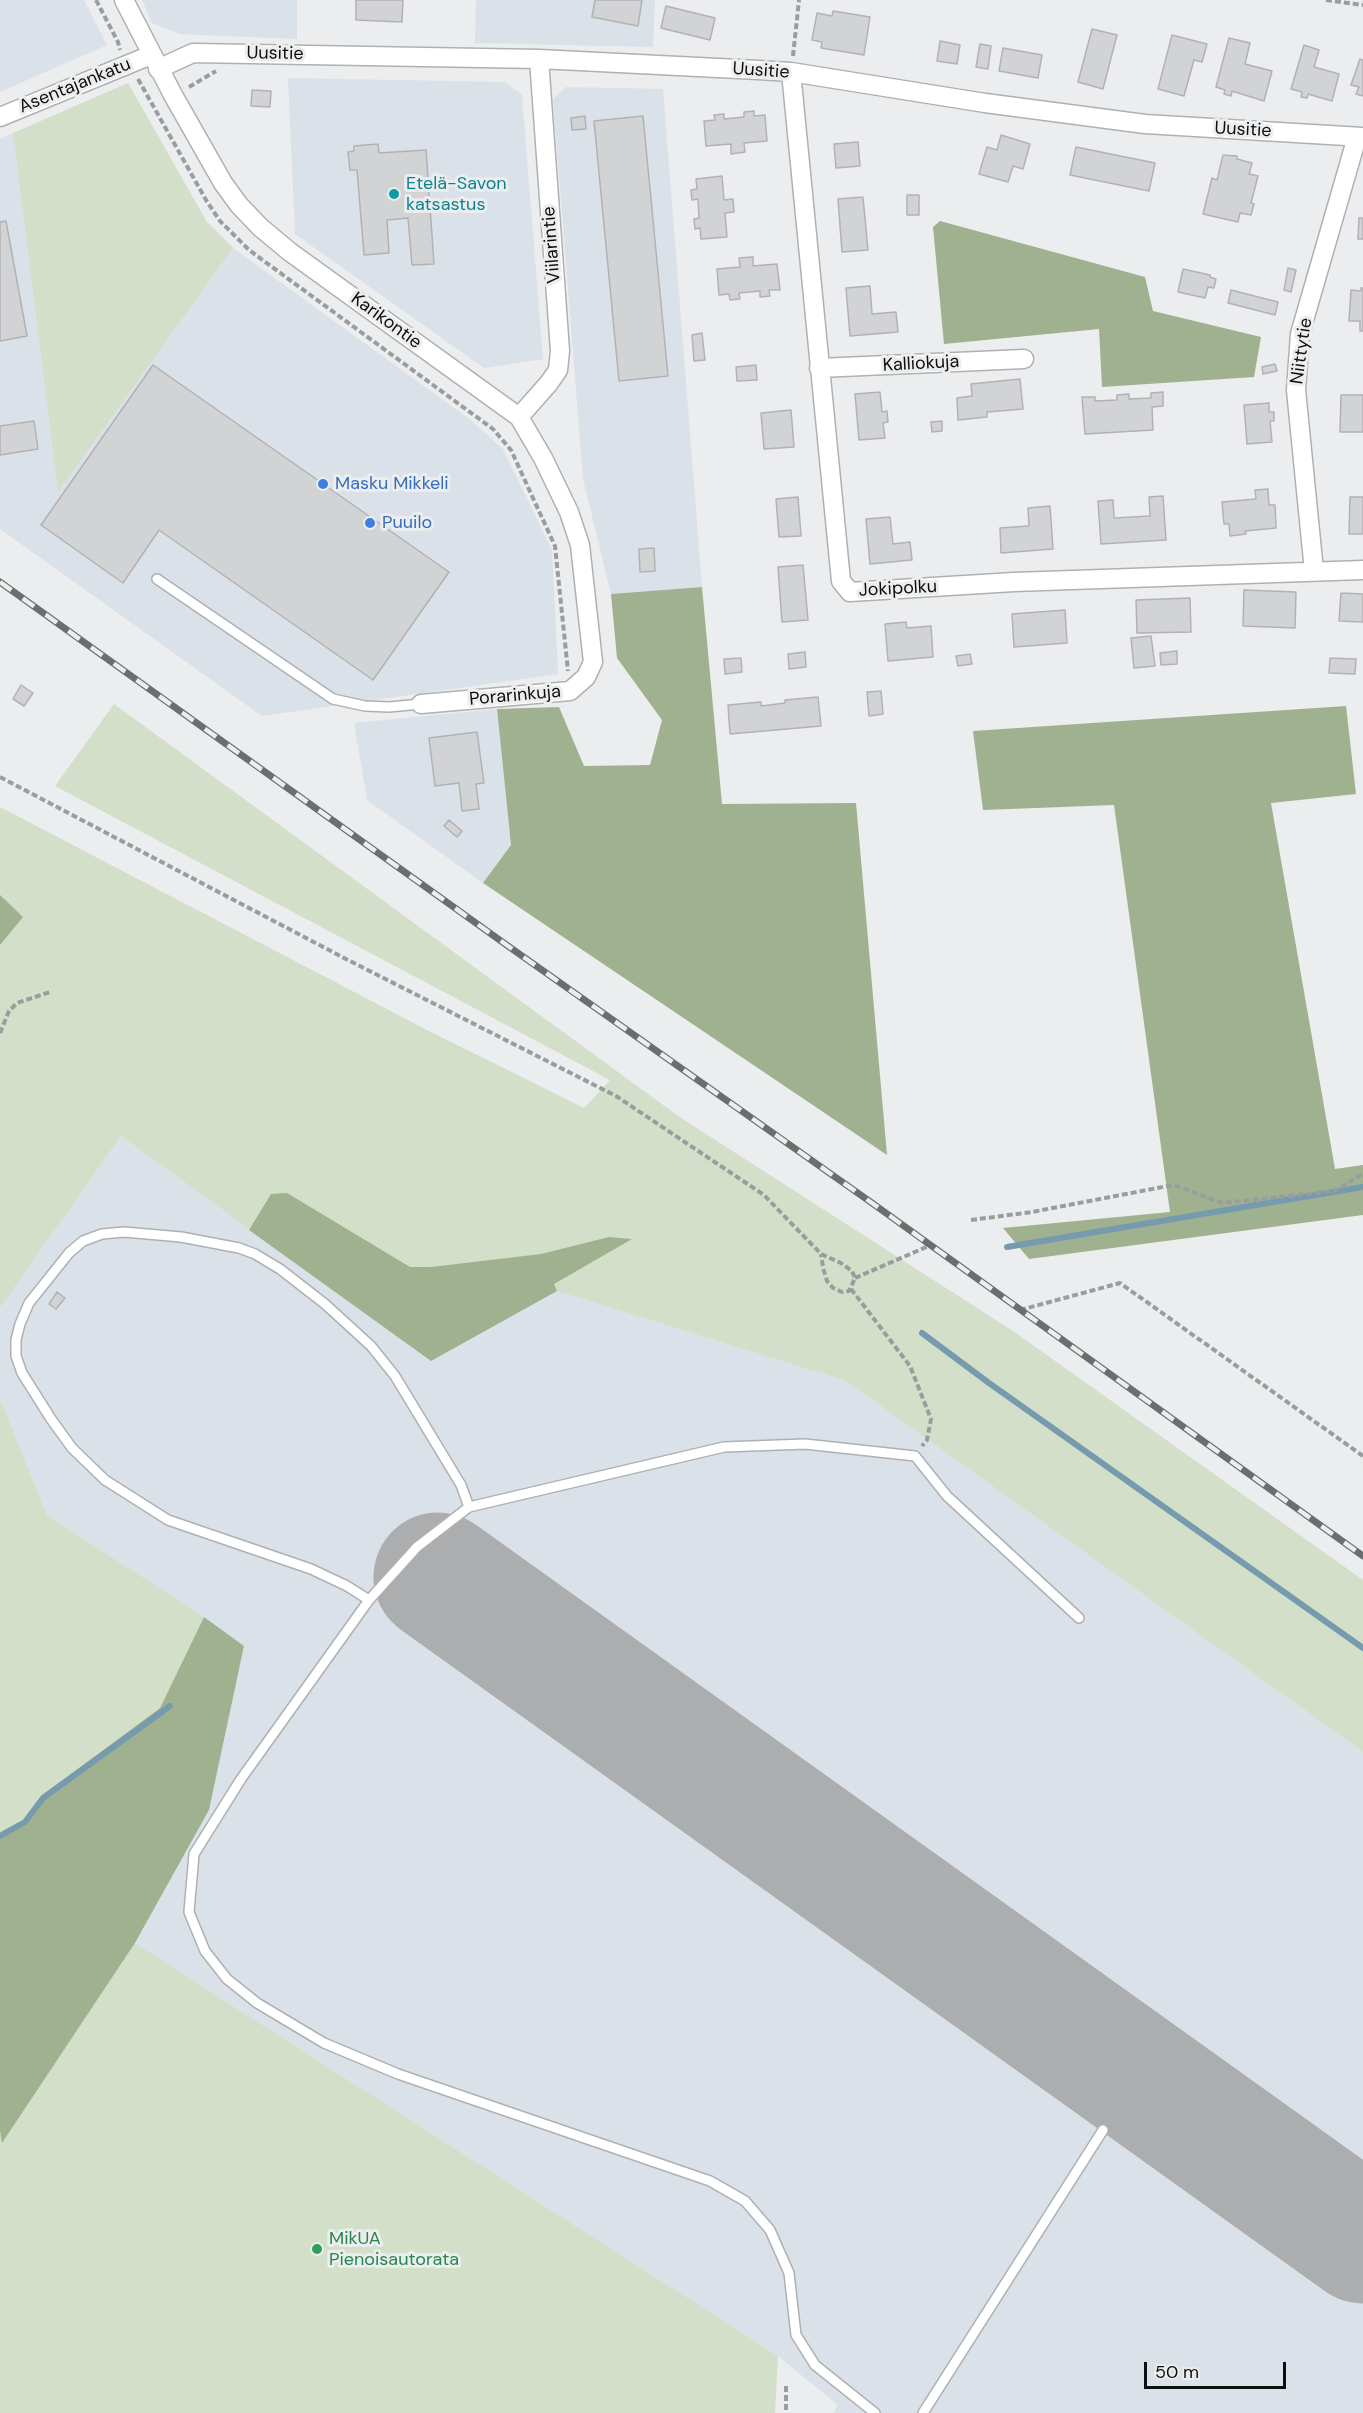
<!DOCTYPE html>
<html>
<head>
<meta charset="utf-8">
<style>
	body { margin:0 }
	#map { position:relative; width:1363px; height:2413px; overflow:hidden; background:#ebedee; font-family:"DM Sans",sans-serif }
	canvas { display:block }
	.scale { position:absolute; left:1144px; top:2362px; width:142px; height:27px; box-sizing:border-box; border:3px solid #0e0e0f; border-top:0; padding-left:8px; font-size:18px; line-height:21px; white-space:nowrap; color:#0e0e0f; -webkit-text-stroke:4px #ebedee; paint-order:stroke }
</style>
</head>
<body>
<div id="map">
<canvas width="1363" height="2413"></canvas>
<div class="scale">50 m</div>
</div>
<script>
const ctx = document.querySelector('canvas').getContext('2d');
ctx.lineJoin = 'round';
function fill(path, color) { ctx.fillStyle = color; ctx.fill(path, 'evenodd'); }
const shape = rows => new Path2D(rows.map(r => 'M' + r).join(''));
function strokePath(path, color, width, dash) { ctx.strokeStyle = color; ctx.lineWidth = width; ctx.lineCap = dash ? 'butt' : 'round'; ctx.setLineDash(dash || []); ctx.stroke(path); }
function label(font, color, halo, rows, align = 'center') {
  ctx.font = font + ' "DM Sans",sans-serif'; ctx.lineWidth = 6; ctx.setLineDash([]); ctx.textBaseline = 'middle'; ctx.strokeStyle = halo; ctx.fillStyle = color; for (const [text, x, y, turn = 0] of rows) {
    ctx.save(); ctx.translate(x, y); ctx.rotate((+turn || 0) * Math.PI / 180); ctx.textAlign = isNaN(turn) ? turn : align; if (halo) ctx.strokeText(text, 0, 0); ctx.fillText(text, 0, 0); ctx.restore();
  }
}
const built = shape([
	[0,0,84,0,107,45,0,92],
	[142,0,297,0,297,39,180,34,152,23],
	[476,0,655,0,653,47,475,43],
	[288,78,505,82,522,95,543,359,484,368,295,234],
	[566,87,663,89,702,587,611,594,583,479,553,99],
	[13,133,58,491,233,248,468,418,503,449,552,550,558,674,262,716,0,529,0,139],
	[497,709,511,845,483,883,367,800,354,723],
	[121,1136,431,1361,557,1291,846,1381,1363,1752,1363,2413,833,2413,838,2405,778,2356,135,1943,209,1810,244,1646,204,1617,47,1515,0,1399,0,1308]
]);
const green = shape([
	[128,83,207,222,233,248,58,492,13,133],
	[114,704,681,1118,1013,1331,1363,1580,1363,1752,846,1381,557,1291,431,1361,121,1136,0,1308,0,807,427,1030,584,1108,610,1080,55,786],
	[0,1399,47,1515,204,1617,160,1708,44,1794,25,1822,0,1837],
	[135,1943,778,2356,775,2413,0,2413,0,2131,2,2142]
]);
const forest = shape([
	[940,221,1145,277,1153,311,1261,337,1254,377,1102,387,1099,329,944,344,933,227],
	[702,587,722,804,856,803,887,1155,483,883,511,845,497,709,559,707,584,766,650,765,662,720,617,658,611,594],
	[1346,706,1356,794,1271,803,1335,1169,1363,1165,1363,1215,1029,1259,1003,1228,1170,1212,1114,805,983,810,973,731],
	[0,895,23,917,0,945],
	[287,1193,410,1267,431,1267,541,1254,609,1237,632,1239,554,1284,557,1291,431,1361,249,1230,271,1194],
	[204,1617,244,1646,209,1810,135,1943,2,2143,0,2131,0,1837,25,1822,44,1794,160,1708]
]);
const stream = shape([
	[1007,1247,1363,1187],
	[922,1333,989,1383,1363,1648],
	[0,1836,25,1822,43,1798,170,1706]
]);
const runway = shape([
	[438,1577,1363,2239]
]);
const building = shape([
	[356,0,403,0,402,22,356,20,356,0],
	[595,0,642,0,638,26,592,17,595,0],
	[666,6,715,18,710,40,661,28,666,6],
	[833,11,870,17,864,55,821,48,822,42,812,40,817,13,832,16,833,11],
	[1092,29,1117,35,1103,89,1078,82,1092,29],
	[1172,35,1207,44,1202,62,1194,60,1184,96,1158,89,1172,35],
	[1229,38,1250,43,1245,64,1272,71,1264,101,1232,91,1231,96,1224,94,1225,90,1216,87,1229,38],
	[940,41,960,45,957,64,937,61,940,41],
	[980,44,991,46,988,69,976,67,980,44],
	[1304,45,1319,50,1314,67,1339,74,1332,101,1308,94,1307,98,1301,97,1302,92,1291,89,1304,45],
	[1003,48,1042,55,1038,78,999,71,1003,48],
	[1360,59,1363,60,1363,96,1356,94,1359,87,1351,85,1360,59],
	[252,90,271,91,270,107,251,106,252,90],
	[754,111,754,116,765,115,767,141,744,143,745,152,731,154,731,144,706,146,704,121,715,120,714,115,724,114,724,119,744,117,744,112,754,111],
	[585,116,586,129,572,130,571,118,585,116],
	[643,116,668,376,619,381,594,121,643,116],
	[1001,135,1030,144,1023,169,1013,166,1008,182,979,174,987,147,997,150,1001,135],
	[858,142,860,166,836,168,834,144,858,142],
	[378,144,379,153,426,150,434,264,412,265,408,218,387,220,389,253,364,255,357,170,350,170,348,152,354,151,354,146,378,144],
	[1076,147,1155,163,1149,191,1070,175,1076,147],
	[1223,155,1237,156,1237,159,1252,163,1249,174,1258,176,1251,203,1254,204,1251,215,1240,213,1238,222,1203,214,1212,178,1217,180,1223,155],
	[722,176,724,200,733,199,734,212,725,213,727,237,701,239,700,228,695,229,694,219,699,218,698,199,692,200,691,190,697,189,696,179,722,176],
	[907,195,919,195,919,215,907,215,907,195],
	[863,197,868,250,842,252,838,199,863,197],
	[1359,218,1363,218,1363,239,1358,239,1359,218],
	[6,221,27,336,0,341,0,222,6,221],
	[753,257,753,266,777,264,780,290,769,290,770,296,760,297,760,291,739,293,740,299,730,300,729,294,719,295,717,269,740,267,739,258,753,257],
	[1288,268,1296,270,1291,292,1284,290,1288,268],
	[1183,269,1210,275,1210,277,1216,279,1214,288,1208,287,1205,298,1178,292,1183,269],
	[870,286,872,314,896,312,898,332,850,336,846,288,870,286],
	[1361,288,1363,288,1363,331,1360,331,1360,321,1349,321,1351,290,1361,291,1361,288],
	[1231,290,1278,302,1275,315,1228,303,1231,290],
	[702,333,705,360,694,361,692,335,702,333],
	[1275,364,1277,371,1263,374,1262,367,1275,364],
	[153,365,449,572,373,680,159,530,123,583,41,525,153,365],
	[756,365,757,380,737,381,736,367,756,365],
	[1020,379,1023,409,987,412,987,417,958,420,957,398,972,396,971,384,1020,379],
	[880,392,882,412,887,411,888,422,883,423,885,438,859,440,855,394,880,392],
	[1163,392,1163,406,1152,407,1153,430,1085,434,1082,397,1095,397,1095,401,1117,400,1117,395,1129,394,1129,399,1151,398,1151,393,1163,392],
	[1341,395,1363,395,1363,432,1340,432,1341,395],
	[1269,403,1269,412,1274,412,1274,421,1270,421,1272,442,1247,444,1244,405,1269,403],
	[791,410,794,447,764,449,761,413,791,410],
	[34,421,38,449,0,455,0,426,34,421],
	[942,421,942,431,932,432,931,422,942,421],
	[1268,489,1269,505,1275,505,1276,528,1245,531,1246,534,1230,536,1229,524,1224,524,1222,502,1256,499,1255,490,1268,489],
	[1163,496,1166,540,1101,544,1098,501,1113,500,1114,518,1150,516,1149,497,1163,496],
	[798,497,801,536,779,537,776,499,798,497],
	[1350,497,1363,497,1363,534,1349,534,1350,497],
	[1050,506,1053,549,1001,553,1000,528,1029,526,1028,508,1050,506],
	[890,517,893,544,910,542,912,560,870,564,866,519,890,517],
	[654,548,655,571,640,572,639,549,654,548],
	[803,565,808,620,782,622,778,567,803,565],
	[1244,590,1296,592,1295,628,1243,626,1244,590],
	[1341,593,1363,594,1363,622,1339,621,1341,593],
	[1190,598,1191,632,1137,633,1136,600,1190,598],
	[1065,610,1067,643,1014,647,1012,614,1065,610],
	[906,622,907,628,931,626,933,657,888,661,885,624,906,622],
	[1151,636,1155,666,1134,668,1131,638,1151,636],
	[1177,651,1177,664,1161,665,1160,653,1177,651],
	[805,652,806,667,789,669,788,654,805,652],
	[970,654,972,664,958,666,956,656,970,654],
	[741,658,742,672,725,674,724,659,741,658],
	[1330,658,1356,659,1355,674,1329,673,1330,658],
	[21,685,33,693,24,706,13,699,21,685],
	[881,691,883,714,869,716,867,692,881,691],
	[818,697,821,726,730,734,728,705,761,702,761,706,785,703,785,700,818,697],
	[477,732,484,783,476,784,479,809,462,811,459,783,435,786,429,738,477,732],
	[449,820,462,831,457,837,444,826,449,820],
	[57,1292,65,1298,56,1309,49,1304,57,1292]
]);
const path = shape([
	[96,0,118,42,120,50],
	[1326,0,1363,5],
	[793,56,799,0],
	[138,79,206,200,220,221,249,250,493,429,511,450,555,546,568,671],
	[189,87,216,71],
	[0,777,346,959,616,1096,764,1195,821,1254,841,1263,852,1271,855,1278,849,1291,842,1292,833,1288,827,1281,823,1268,821,1254],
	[0,1033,9,1011,17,1003,50,992],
	[971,1220,1032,1212,1173,1185,1223,1203,1334,1191,1363,1174],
	[855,1278,931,1245],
	[851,1289,910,1366,931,1419,927,1440,922,1446],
	[1020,1310,1120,1283,1363,1456],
	[786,2386,786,2413]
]);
const service = shape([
	[157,579,333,699,365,706,389,707,421,704],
	[369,1600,347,1586,311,1569,168,1520,105,1480,72,1448,51,1419,22,1373,16,1356,16,1340,20,1324,29,1303,69,1253,83,1241,102,1234,124,1232,181,1237,239,1248,255,1254,280,1269,325,1304,371,1346,395,1376,461,1485,469,1507],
	[875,2413,815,2365,796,2335,789,2273,770,2230,745,2201,710,2181,398,2074,324,2043,257,2003,227,1979,205,1951,189,1912,194,1854,241,1779,369,1600,417,1547,469,1507,724,1447,805,1444,915,1456,947,1496,1079,1618],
	[923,2413,1103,2130]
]);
const minor = shape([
	[124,0,173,95,223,183,239,205,260,227,290,252,519,417,543,458,569,512,580,545,593,662,586,677,570,691,421,704],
	[158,69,193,53,539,59,758,70,791,72,985,103,1145,124,1363,137],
	[791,72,841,581,850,592,1014,582,1363,570],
	[0,117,151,55],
	[819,368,1024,359],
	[519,417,549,383,558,370,560,351,539,59],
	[1314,571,1296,390,1300,334,1357,137]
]);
const rail = shape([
	[0,582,508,946,872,1203,1363,1556]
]);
const markers = [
	[394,194,6,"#0f9aa8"],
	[323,484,6,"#3f7fe0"],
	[370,523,6,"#3f7fe0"],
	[317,2249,6,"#2e9e5b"]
];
const streetNames = [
	["Uusitie",275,54,1],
	["Uusitie",761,71,4],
	["Asentajankatu",75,86,-22],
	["Uusitie",1243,130,3],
	["Viilarintie",552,245,-94],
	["Karikontie",386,321,36],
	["Niittytie",1302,351,-82],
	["Kalliokuja",921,364,-3],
	["Jokipolku",898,589,-3],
	["Porarinkuja",515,696,-5]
];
const cultureNames = [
	["Etelä-Savon",406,184],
	["katsastus",406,205]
];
const shopNames = [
	["Masku Mikkeli",335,484],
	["Puuilo",382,523]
];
const leisureNames = [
	["MikUA",329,2239],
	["Pienoisautorata",329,2260]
];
fill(built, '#dae1e9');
fill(green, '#d3dfc8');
fill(forest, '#a0b190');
strokePath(stream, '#769bae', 6);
strokePath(runway, '#acadae', 129);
fill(building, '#d2d3d5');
strokePath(building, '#b2b2b4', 1.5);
strokePath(service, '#afb0b2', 12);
strokePath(minor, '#afb0b2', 21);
strokePath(path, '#9b9c9d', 4, [6, 3]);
strokePath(service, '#fff', 9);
strokePath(minor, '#fff', 18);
strokePath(rail, '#6c6d6e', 7);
strokePath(rail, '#ebedee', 4.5, [14]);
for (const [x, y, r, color] of markers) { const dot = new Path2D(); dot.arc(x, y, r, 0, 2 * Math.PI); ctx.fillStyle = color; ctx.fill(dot); strokePath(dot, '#ebedee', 2); }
label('18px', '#0e0e0f', '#ebedee', streetNames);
label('18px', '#0d838f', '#ebedee', cultureNames, 'left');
label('18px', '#366cbe', '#ebedee', shopNames, 'left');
label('18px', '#27864d', '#ebedee', leisureNames, 'left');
</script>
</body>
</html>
